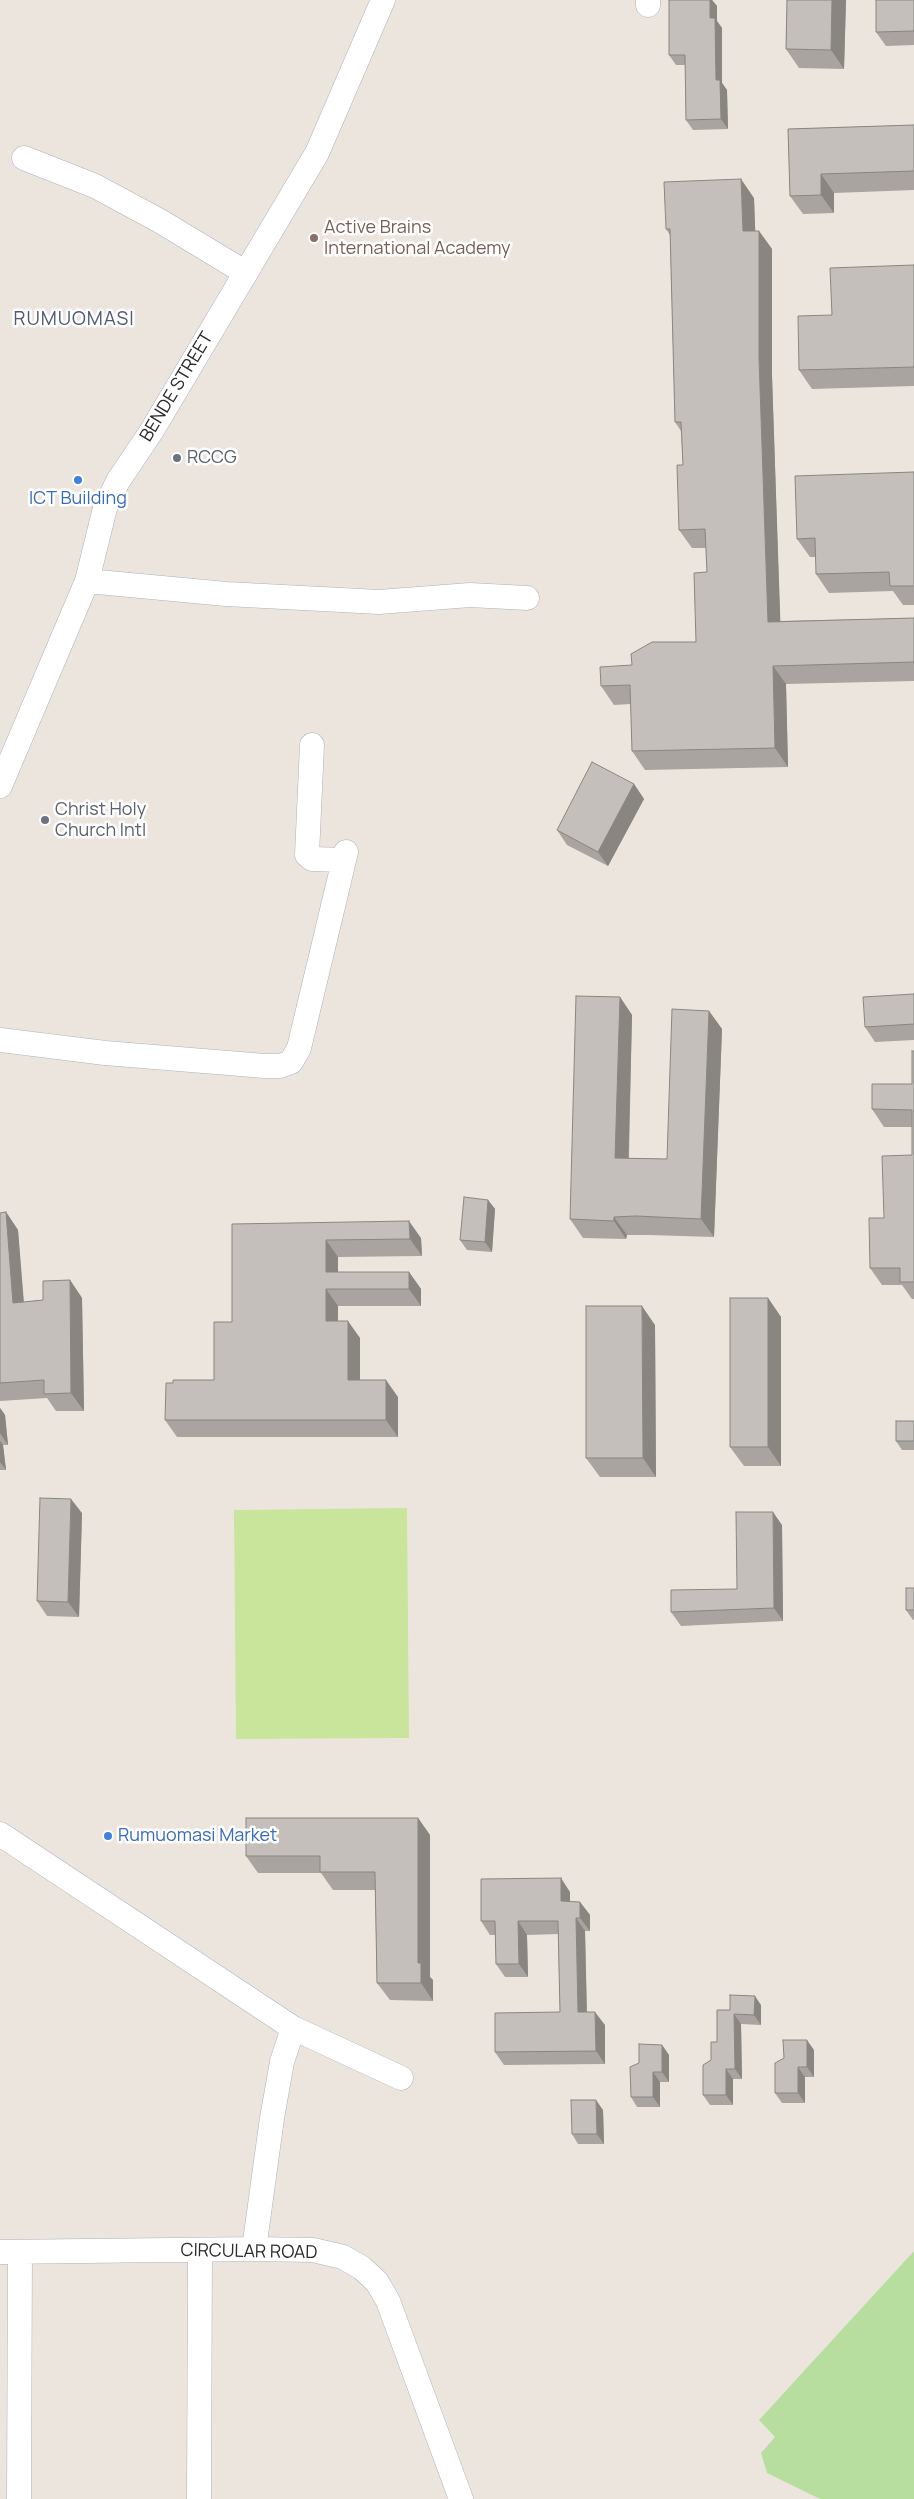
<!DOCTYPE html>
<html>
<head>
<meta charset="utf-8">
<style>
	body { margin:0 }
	canvas { display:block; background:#ece5de }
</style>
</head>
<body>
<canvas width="914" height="2499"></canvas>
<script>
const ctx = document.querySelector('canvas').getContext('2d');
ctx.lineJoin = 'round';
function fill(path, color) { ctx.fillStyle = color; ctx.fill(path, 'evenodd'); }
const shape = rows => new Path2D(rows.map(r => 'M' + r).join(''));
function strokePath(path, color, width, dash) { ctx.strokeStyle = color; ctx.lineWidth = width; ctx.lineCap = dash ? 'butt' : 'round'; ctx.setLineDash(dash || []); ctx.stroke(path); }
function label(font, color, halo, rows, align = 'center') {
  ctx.font = font + ' Manrope,sans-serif'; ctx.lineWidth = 5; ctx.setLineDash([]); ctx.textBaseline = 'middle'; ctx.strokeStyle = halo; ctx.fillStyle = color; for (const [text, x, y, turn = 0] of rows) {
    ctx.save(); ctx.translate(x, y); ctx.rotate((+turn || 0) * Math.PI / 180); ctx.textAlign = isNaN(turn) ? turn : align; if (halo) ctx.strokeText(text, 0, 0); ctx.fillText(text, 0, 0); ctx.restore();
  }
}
const green = shape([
	[914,2251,914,2499,820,2499,767,2473,761,2453,775,2437,759,2420]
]);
const pitch = shape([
	[407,1508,409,1738,236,1739,234,1510]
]);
const street = shape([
	[648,0,648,5],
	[24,158,95,186,160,221,246,273],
	[87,581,226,594,379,602,470,595,527,598],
	[312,745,307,855,312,859,344,860],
	[0,786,87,581,105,508,118,481,151,432,317,153,383,0],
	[0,1040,105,1053,265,1066,280,1066,291,1062,299,1048,346,852],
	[0,1834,293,2028,401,2078],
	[254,2249,272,2118,282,2062,293,2028],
	[0,2252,254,2249,313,2250,343,2257,362,2268,377,2282,388,2301,461,2499],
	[19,2499,20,2252],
	[199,2499,200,2251]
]);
const wall = shape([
	[669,0,712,0,717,6,717,21,722,28,722,83,727,90,728,129,693,130,686,120,685,65,676,65,669,55],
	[787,0,846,0,844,69,799,68,786,49],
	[914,0,914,45,886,46,876,32],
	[914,125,914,190,834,193,834,213,803,214,790,196,788,129],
	[754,198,755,231,759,231,772,249,772,376,780,621,914,618,914,681,786,684,788,767,645,770,632,751,631,704,614,705,601,686,632,665,696,642,707,572,706,548,692,548,679,530,683,465,681,431,675,422,670,235,666,229],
	[914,265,914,386,812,389,799,370,832,315],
	[914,472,914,605,903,605,893,591,829,593,816,574,816,557,810,557,797,539],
	[634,784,644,799,608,866,567,845,557,830],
	[914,994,914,1040,875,1042,865,1027],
	[620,997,632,1015,629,1158,667,1159,709,1011,722,1029,714,1237,649,1235,627,1235,626,1239,583,1238,570,1219],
	[914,1051,914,1299,912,1299,902,1285,882,1285,870,1268,884,1218,912,1155,912,1127,884,1127,872,1109,912,1084],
	[488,1200,495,1209,492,1252,467,1250,460,1240],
	[6,1212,18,1230,24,1302,43,1300,70,1280,82,1298,84,1411,56,1411,47,1398,0,1401,0,1213],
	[232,1224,421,1238,422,1256,338,1257,338,1272,409,1272,421,1289,421,1306,338,1306,338,1321,360,1338,360,1380,398,1397,398,1437,177,1437,165,1420,173,1383,214,1380,232,1322],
	[768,1298,781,1317,781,1466,744,1466,730,1447],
	[655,1325,656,1477,600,1477,586,1458],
	[0,1408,5,1415,8,1445,3,1445,6,1470,0,1470],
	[914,1421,914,1450,902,1450,896,1441],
	[82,1513,79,1617,47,1616,37,1601],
	[782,1525,783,1621,681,1626,671,1612,737,1589],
	[914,1588,914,1620,913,1620,906,1610],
	[418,1818,430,1835,430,1977,433,1980,433,2001,390,2000,377,1983,375,1890,333,1890,321,1873,258,1873,246,1856],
	[570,1892,570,1902,580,1902,590,1915,590,1931,585,1931,587,2012,605,2025,605,2064,504,2065,495,2052,560,2012,558,1934,527,1935,528,1977,505,1977,496,1964,495,1935,490,1935,481,1921],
	[761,2005,761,2025,741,2024,742,2079,733,2079,733,2105,710,2105,703,2095,711,2060,730,2010],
	[662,2045,669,2055,669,2082,660,2082,660,2107,637,2107,631,2097,639,2063],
	[814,2050,814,2077,805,2077,805,2103,782,2103,775,2093],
	[603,2110,604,2144,578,2144,572,2134]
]);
const shadedWall = shape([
	[710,0,712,0,717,6,717,21,722,28,722,83,727,90,728,129,721,119,716,80,710,18],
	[832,0,846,0,844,69,831,50],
	[821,174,834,193,834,213,821,195],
	[741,179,754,198,756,250,743,231],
	[759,231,772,249,772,376,781,640,768,622,759,358],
	[773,666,786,684,788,767,775,748],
	[634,784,644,799,608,866,598,852],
	[620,997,632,1015,628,1176,615,1158],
	[709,1011,722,1029,714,1237,701,1219],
	[488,1200,495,1209,492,1252,485,1242],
	[6,1212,18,1230,25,1321,13,1303],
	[614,1217,627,1235,626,1239,614,1221],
	[409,1221,421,1238,422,1256,410,1239],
	[326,1240,338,1257,338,1289,326,1272],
	[409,1272,421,1289,421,1306,409,1289],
	[70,1280,82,1298,84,1411,71,1393],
	[326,1289,338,1306,338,1338,326,1321],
	[768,1298,781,1317,781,1466,768,1447],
	[642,1306,655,1325,656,1477,643,1458],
	[348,1321,360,1338,360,1397,348,1380],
	[386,1380,398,1397,398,1437,386,1420],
	[0,1408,5,1415,8,1445,0,1433],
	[0,1441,3,1445,6,1470,0,1462],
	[71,1499,82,1513,79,1617,68,1602],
	[773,1512,782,1525,783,1621,774,1608],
	[418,1818,430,1835,430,1977,433,1980,433,2001,421,1983,418,1963],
	[561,1878,570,1892,570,1915,561,1901],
	[580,1902,590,1915,590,1931,580,1918],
	[576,1918,585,1931,587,2025,578,2012],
	[518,1921,527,1935,528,1977,519,1964],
	[755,1996,761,2005,761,2025,754,2015],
	[595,2012,605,2025,605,2064,596,2051],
	[734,2014,741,2024,742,2079,735,2069],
	[807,2040,814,2050,814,2077,807,2067],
	[662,2045,669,2055,669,2082,662,2072],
	[798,2067,805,2077,805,2103,798,2093],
	[726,2069,733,2079,733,2105,726,2095],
	[653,2072,660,2082,660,2107,653,2097],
	[596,2100,603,2110,604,2144,597,2134]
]);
const building = shape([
	[669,0,710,0,710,18,715,18,716,80,720,80,721,119,686,120,685,55,669,55,669,0],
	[787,0,832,0,831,50,786,49,787,0],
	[876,0,914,0,914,31,876,32,876,0],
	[914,125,914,171,821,174,821,195,790,196,788,129,914,125],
	[741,179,743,231,759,231,759,358,768,622,914,618,914,662,773,666,775,748,632,751,630,685,601,686,600,667,632,665,631,654,652,642,696,642,694,573,707,572,705,529,679,530,677,465,683,465,681,422,675,422,670,229,666,229,664,182,741,179],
	[914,265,914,367,799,370,798,316,832,315,830,268,914,265],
	[914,472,914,586,890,586,889,572,816,574,815,538,797,539,795,476,914,472],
	[592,762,634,784,598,852,557,830,592,762],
	[914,994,914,1024,865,1027,863,997,914,994],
	[576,996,620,997,615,1158,667,1159,672,1009,709,1011,701,1219,636,1216,614,1217,614,1221,570,1219,576,996],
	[912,1051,914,1051,914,1282,900,1282,900,1268,870,1268,869,1218,884,1218,882,1156,912,1155,912,1110,872,1109,872,1084,912,1084,912,1051],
	[464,1197,488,1200,485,1242,460,1240,464,1197],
	[6,1212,13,1303,43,1300,43,1281,70,1280,71,1393,44,1394,44,1380,0,1383,0,1213,6,1212],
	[409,1221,410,1239,326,1240,326,1272,409,1272,409,1289,326,1289,326,1321,348,1321,348,1380,386,1380,386,1420,165,1420,166,1383,173,1383,173,1380,214,1380,214,1322,232,1322,232,1224,409,1221],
	[730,1298,768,1298,768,1447,730,1447,730,1298],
	[586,1306,642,1306,643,1458,586,1458,586,1306],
	[896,1421,914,1421,914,1441,896,1441,896,1421],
	[40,1498,71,1499,68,1602,37,1601,40,1498],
	[736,1512,773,1512,774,1608,671,1612,671,1590,737,1589,736,1512],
	[906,1588,914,1588,914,1610,906,1610,906,1588],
	[246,1818,418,1818,418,1963,421,1963,421,1983,377,1983,375,1872,320,1872,320,1856,246,1856,246,1818],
	[561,1878,561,1901,580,1902,580,1918,576,1918,578,2012,595,2012,596,2051,495,2052,495,2013,560,2012,558,1921,518,1921,519,1964,496,1964,495,1921,481,1921,481,1879,561,1878],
	[730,1995,755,1996,754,2015,734,2014,735,2069,726,2069,726,2095,703,2095,703,2065,711,2060,711,2042,717,2042,717,2010,730,2010,730,1995],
	[783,2040,807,2040,807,2067,798,2067,798,2093,775,2093,775,2063,784,2058,783,2040],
	[639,2044,662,2045,662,2072,653,2072,653,2097,631,2097,630,2067,639,2063,639,2044],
	[571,2100,596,2100,597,2134,572,2134,571,2100]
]);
const markers = [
	[314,238,5,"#8d6e63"],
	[177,458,5,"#6b7280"],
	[78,480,5,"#3f7fe0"],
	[45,820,5,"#6b7280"],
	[108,1836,5,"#3f7fe0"]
];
const educationNames = [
	["Active Brains",324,228],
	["International Academy",324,249]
];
const streetNames = [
	["BENDE STREET",177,387,-59],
	["CIRCULAR ROAD",249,2252,1]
];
const worshipNames = [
	["RCCG",187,458],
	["Christ Holy",55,810],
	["Church Intl",55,831]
];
const shopNames = [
	["ICT Building",78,499],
	["Rumuomasi Market",118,1836,"left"]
];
const neighbourhoodNames = [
	["RUMUOMASI",74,320]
];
fill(green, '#b7de9f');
fill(pitch, '#c9e59b');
strokePath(street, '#aeb1ba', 25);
strokePath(street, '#fff', 24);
fill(wall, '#a9a4a0');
fill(shadedWall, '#898682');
fill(building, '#c4bfba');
strokePath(building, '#898682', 1);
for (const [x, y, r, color] of markers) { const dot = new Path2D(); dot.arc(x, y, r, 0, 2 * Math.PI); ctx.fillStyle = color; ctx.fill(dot); strokePath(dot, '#fff', 2); }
label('18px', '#785e54', '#fff', educationNames, 'left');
label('18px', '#2b2b2b', '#fff', streetNames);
label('18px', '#5b616d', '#fff', worshipNames, 'left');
label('18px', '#366cbe', '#fff', shopNames);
ctx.letterSpacing = '1px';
label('19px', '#4e5878', '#fff', neighbourhoodNames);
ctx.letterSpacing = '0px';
</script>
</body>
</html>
